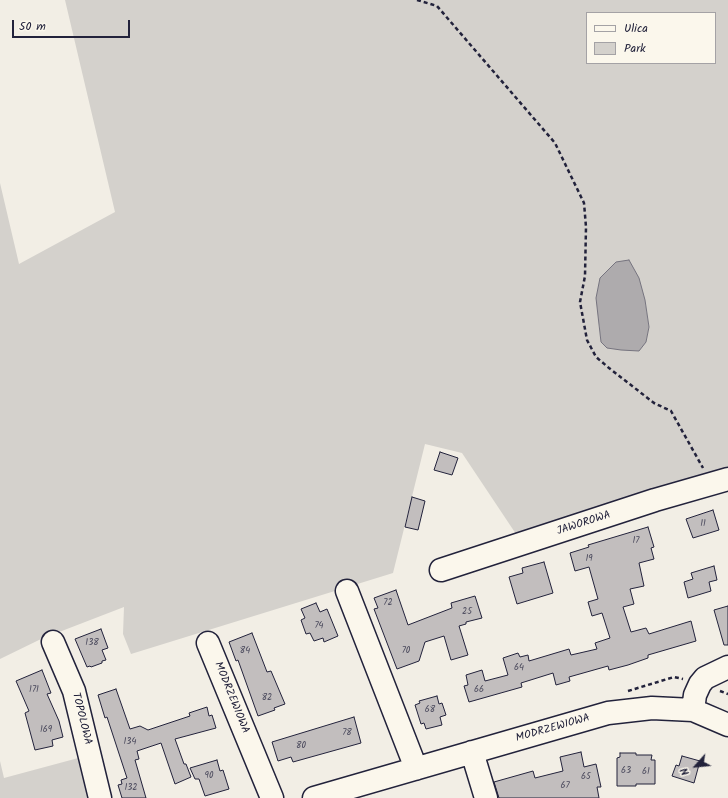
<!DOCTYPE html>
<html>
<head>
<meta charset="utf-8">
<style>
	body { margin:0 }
	#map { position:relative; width:728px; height:798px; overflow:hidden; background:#f2eee5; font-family:Kalam,sans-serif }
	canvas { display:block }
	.legend { position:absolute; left:586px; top:12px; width:130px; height:52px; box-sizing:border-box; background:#fbf7ec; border:1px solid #a4a2a5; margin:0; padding:5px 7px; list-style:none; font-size:12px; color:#22223b }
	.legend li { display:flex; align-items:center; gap:8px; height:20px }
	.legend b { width:20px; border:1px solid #a4a2a5 }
	.north { position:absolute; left:676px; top:746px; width:40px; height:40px; -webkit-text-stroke:3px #fbf7ec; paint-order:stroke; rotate:243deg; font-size:11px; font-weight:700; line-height:16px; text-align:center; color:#22223b }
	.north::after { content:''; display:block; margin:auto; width:14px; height:18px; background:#22223b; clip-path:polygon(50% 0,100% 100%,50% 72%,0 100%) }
	.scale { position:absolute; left:12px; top:20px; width:118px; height:18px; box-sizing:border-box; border:2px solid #22223b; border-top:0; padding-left:5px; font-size:12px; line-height:14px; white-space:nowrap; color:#22223b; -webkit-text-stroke:3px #fbf7ec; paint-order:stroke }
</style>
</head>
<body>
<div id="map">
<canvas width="728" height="798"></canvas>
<ul class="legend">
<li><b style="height:5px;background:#fbf7ec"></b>Ulica</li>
<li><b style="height:11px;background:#d4d1cc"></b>Park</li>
</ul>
<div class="north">N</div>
<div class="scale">50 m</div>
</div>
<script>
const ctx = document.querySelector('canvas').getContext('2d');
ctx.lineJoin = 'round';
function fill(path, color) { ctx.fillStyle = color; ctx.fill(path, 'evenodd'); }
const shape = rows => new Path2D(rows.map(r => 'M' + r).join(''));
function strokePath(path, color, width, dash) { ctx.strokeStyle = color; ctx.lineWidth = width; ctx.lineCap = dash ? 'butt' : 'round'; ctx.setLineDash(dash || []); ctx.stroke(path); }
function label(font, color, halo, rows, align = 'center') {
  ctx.font = font + ' Kalam,sans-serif'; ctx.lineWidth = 3; ctx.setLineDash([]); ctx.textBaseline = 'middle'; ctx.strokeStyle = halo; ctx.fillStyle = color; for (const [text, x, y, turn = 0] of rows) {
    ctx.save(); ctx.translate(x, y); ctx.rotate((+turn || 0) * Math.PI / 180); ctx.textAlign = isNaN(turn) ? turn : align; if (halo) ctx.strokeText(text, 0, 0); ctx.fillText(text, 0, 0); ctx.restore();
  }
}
const green = shape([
	[65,0,728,0,728,470,518,537,462,453,425,444,393,573,131,654,123,634,124,607,41,639,0,659,0,183,19,264,115,212],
	[587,13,715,13,715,63,587,63],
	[645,300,649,327,646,342,601,343,599,324],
	[82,757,92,798,0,798,0,761,4,778]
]);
const water = shape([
	[629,260,639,278,645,300,649,327,646,342,639,351,621,350,607,348,601,342,596,298,600,278,616,262,629,260]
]);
const building = shape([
	[440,452,458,458,452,475,434,470,440,452],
	[412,497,425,501,418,530,405,527,412,497],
	[713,510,719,530,693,538,686,519,713,510],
	[648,527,654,547,651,548,654,559,639,563,644,586,630,589,634,604,623,607,631,632,646,628,649,634,691,621,696,641,648,655,648,658,628,665,609,670,608,666,569,677,570,681,556,685,553,673,521,683,522,687,469,702,464,686,468,685,466,675,482,670,485,681,508,675,503,658,518,653,520,657,528,655,529,661,569,649,571,655,597,649,595,643,610,638,602,613,592,616,588,602,598,599,589,567,575,571,570,553,589,547,588,545,648,527],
	[544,562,553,593,517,604,509,577,523,573,522,568,544,562],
	[714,566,717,580,709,582,711,591,688,598,684,582,693,579,691,573,714,566],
	[396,590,408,625,452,608,451,603,475,596,482,618,466,622,466,624,459,626,468,655,451,660,444,636,425,642,419,661,397,669,374,609,378,608,374,598,396,590],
	[316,603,320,612,327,609,338,636,324,642,323,638,314,641,310,633,306,634,301,620,305,618,301,609,316,603],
	[728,606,728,645,724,645,714,610,728,606],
	[101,629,108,648,102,650,106,660,102,661,102,663,91,667,90,666,87,667,75,639,101,629],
	[252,633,267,672,271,671,285,704,274,708,275,710,258,716,238,660,236,661,229,642,252,633],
	[42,670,51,693,47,694,59,721,63,737,52,740,53,746,35,750,25,713,29,711,16,681,42,670],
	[116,689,130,729,140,726,148,730,190,716,189,713,207,707,209,716,212,715,216,728,175,739,184,764,186,764,191,777,175,784,161,743,137,751,139,759,135,760,146,798,122,798,118,785,122,784,121,780,127,778,107,717,105,718,98,695,116,689],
	[437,696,439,704,442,703,446,715,440,717,442,725,426,729,424,723,421,724,415,705,420,703,419,701,437,696],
	[354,717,361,743,293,762,291,757,278,761,272,742,354,717],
	[581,752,584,767,596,764,601,787,597,787,599,798,499,798,494,782,533,771,535,778,563,771,560,757,581,752],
	[620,753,636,753,636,755,652,755,651,760,655,760,655,784,636,784,636,786,617,786,617,758,620,757,620,753],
	[682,756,700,761,694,783,672,776,676,765,679,766,682,756],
	[217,760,220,771,223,770,229,789,205,796,199,779,195,779,190,768,217,760]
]);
const path = shape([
	[417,0,437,6,555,143,584,203,586,227,585,276,580,302,587,340,596,357,609,368,654,403,671,411,703,468],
	[628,691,674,677,683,679],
	[720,691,728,694]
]);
const minor = shape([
	[441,570,655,500,728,479],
	[347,591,412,758,415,769],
	[53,642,74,691,100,798],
	[208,643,272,798],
	[693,710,695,695,700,684,705,678,728,667],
	[472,752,486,798],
	[314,798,608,713,652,708,693,710,728,725]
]);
const numberNames = [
	["11",703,524],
	["17",636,541],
	["19",589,559],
	["72",388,603],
	["25",467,612],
	["74",319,626],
	["138",92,643],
	["84",245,651],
	["70",406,651],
	["64",519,668],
	["171",34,690],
	["66",479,690],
	["82",267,698],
	["68",430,710],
	["169",46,730],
	["78",347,733],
	["134",130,742],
	["80",301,746],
	["63",626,771],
	["61",646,772],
	["90",209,776],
	["65",586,777],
	["67",565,786],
	["132",131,788]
];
const streetNames = [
	["JAWOROWA",584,524,-18],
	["MODRZEWIOWA",231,698,68],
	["TOPOLOWA",81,719,76],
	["MODRZEWIOWA",553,729,-16]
];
fill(green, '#d4d1cc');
fill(water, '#aeabad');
strokePath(water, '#76747f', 1);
fill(building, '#c2bebe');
strokePath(building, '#22223b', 1);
strokePath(minor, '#22223b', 25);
strokePath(path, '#22223b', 2.5, [4, 3]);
strokePath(minor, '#fbf7ec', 22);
label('9px', '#4a495c', null, numberNames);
label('11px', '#22223b', '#fbf7ec', streetNames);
</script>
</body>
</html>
